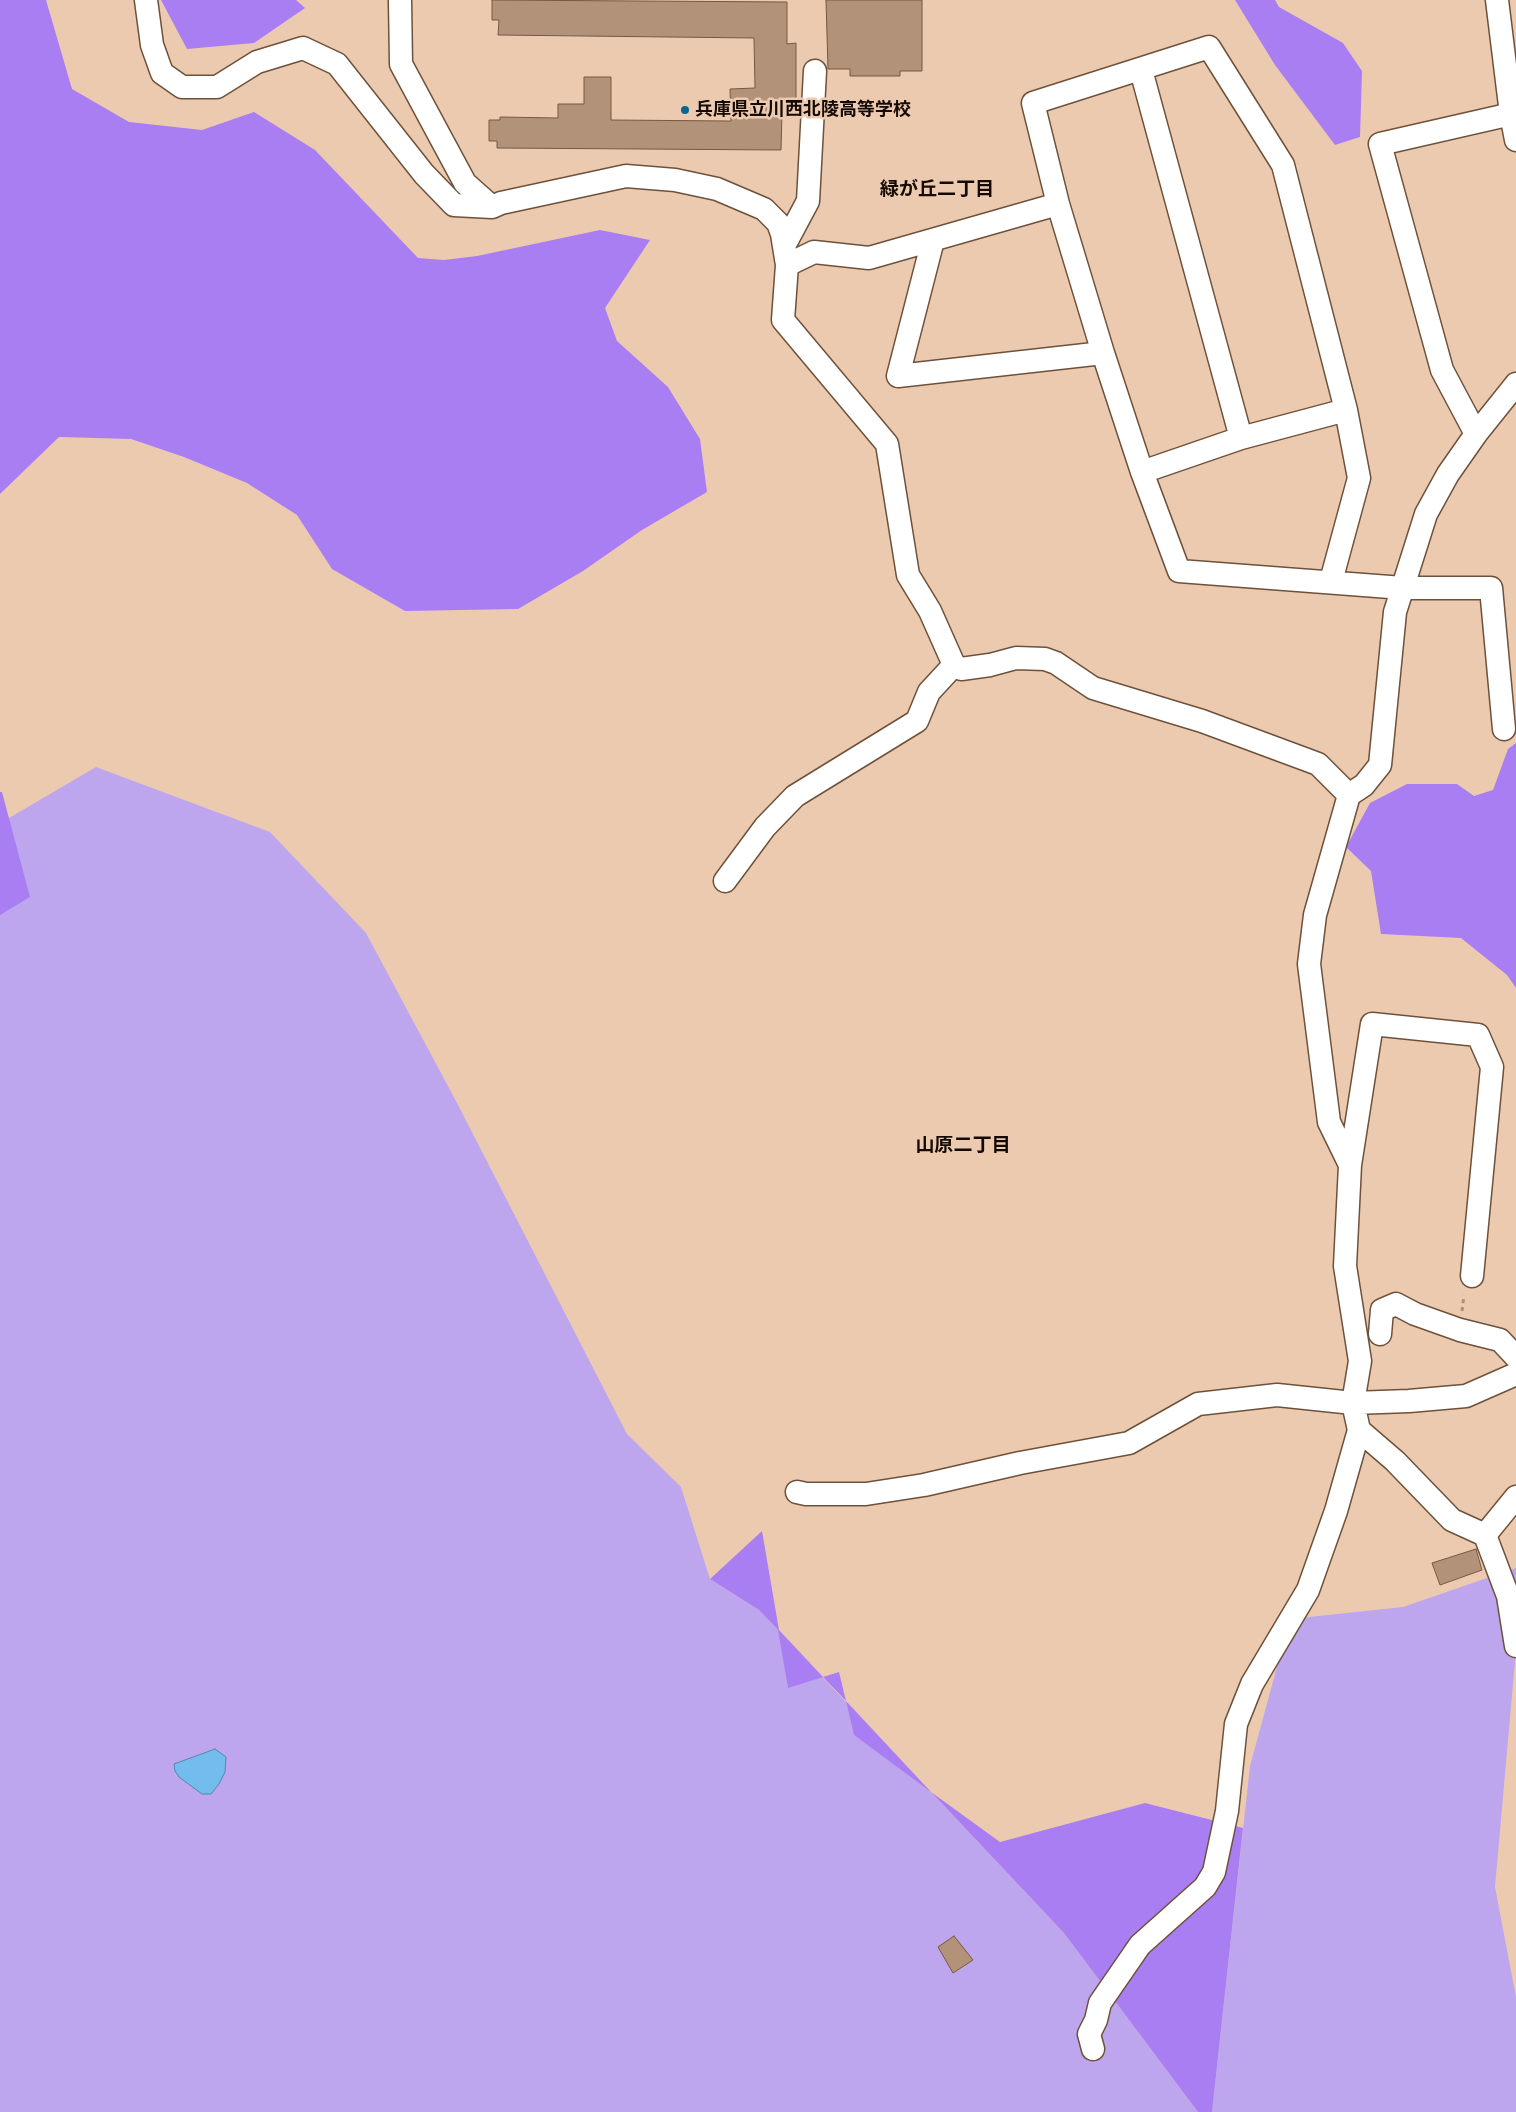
<!DOCTYPE html>
<html>
<head>
<meta charset="utf-8">
<style>
	body { margin:0 }
	canvas { display:block; background:#eccab0 }
</style>
</head>
<body>
<canvas width="1516" height="2112"></canvas>
<script>
const ctx = document.querySelector('canvas').getContext('2d');
ctx.lineJoin = 'round';
function fill(path, color) { ctx.fillStyle = color; ctx.fill(path, 'evenodd'); }
const shape = rows => new Path2D(rows.map(r => 'M' + r).join(''));
function strokePath(path, color, width, dash) { ctx.strokeStyle = color; ctx.lineWidth = width; ctx.lineCap = dash ? 'butt' : 'round'; ctx.setLineDash(dash || []); ctx.stroke(path); }
function label(font, color, halo, rows, align = 'center') {
  ctx.font = font + ' Raleway,"Noto Sans JP",sans-serif'; ctx.lineWidth = 5; ctx.setLineDash([]); ctx.textBaseline = 'middle'; ctx.strokeStyle = halo; ctx.fillStyle = color; for (const [text, x, y, turn = 0] of rows) {
    ctx.save(); ctx.translate(x, y); ctx.rotate((+turn || 0) * Math.PI / 180); ctx.textAlign = isNaN(turn) ? turn : align; if (halo) ctx.strokeText(text, 0, 0); ctx.fillText(text, 0, 0); ctx.restore();
  }
}
const green = shape([
	[96,767,270,832,366,933,456,1101,627,1434,681,1487,710,1579,759,1610,1064,1933,1198,2112,0,2112,0,884,9,818],
	[1516,1568,1516,1650,1495,1887,1516,1997,1516,2112,1212,2112,1250,1766,1290,1619,1403,1607]
]);
const forest = shape([
	[0,0,46,0,72,89,129,122,202,130,254,112,315,150,418,258,444,260,477,256,600,230,650,240,605,308,617,341,668,387,700,439,707,492,642,530,583,571,518,609,405,611,332,569,297,515,247,483,184,457,131,439,59,437,0,494],
	[161,0,296,0,305,8,254,43,187,49],
	[1235,0,1275,0,1279,7,1343,43,1362,71,1360,137,1335,145,1275,65],
	[1516,743,1516,988,1507,975,1461,938,1381,934,1371,871,1346,847,1370,803,1407,784,1457,784,1474,796,1493,790,1508,749],
	[0,792,2,792,30,897,0,915],
	[762,1531,779,1630,823,1677,839,1672,846,1701,931,1792,1000,1842,1145,1803,1243,1828,1212,2112,1198,2112,1064,1933,931,1792,854,1735,846,1701,823,1677,788,1688,778,1630,759,1610,710,1579]
]);
const water = shape([
	[215,1749,226,1757,225,1772,219,1784,211,1794,202,1794,179,1777,175,1771,174,1764,215,1749]
]);
const building = shape([
	[492,0,787,2,787,44,796,43,796,112,782,112,781,150,497,148,497,141,489,141,489,120,500,120,500,117,558,118,558,104,584,104,584,77,611,77,611,120,731,121,730,89,755,88,754,38,498,35,499,20,492,20,492,0],
	[826,0,922,0,922,71,900,71,900,76,850,76,850,69,828,69,826,0],
	[1476,1549,1482,1570,1440,1585,1432,1563,1476,1549],
	[954,1936,973,1960,953,1973,938,1947,954,1936]
]);
const path = shape([
	[1462,1311,1464,1295]
]);
const minor = shape([
	[146,0,152,45,162,73,182,87,217,87,257,62,303,48,337,64,424,174,454,205,492,207,501,203,626,176,675,180,717,189,764,209,778,223,782,234,787,265,783,320,887,444,908,575,930,611,954,665,961,669,990,665,1016,658,1045,659,1056,663,1093,688,1202,721,1318,764,1349,795],
	[400,0,401,64,465,183,492,207],
	[1497,0,1511,114,1516,140],
	[1141,70,1241,438],
	[933,240,898,376,1103,353],
	[784,246,808,201,815,71],
	[787,265,814,252,869,258,1058,204],
	[1476,434,1442,370,1380,144,1516,113],
	[1142,472,1241,438,1346,410],
	[1331,581,1359,478,1346,410,1283,165,1209,47,1033,103,1058,204,1103,353,1142,472,1179,571,1403,588,1491,588,1504,729],
	[725,881,765,827,795,796,917,721,929,692,954,665],
	[1350,1165,1372,1024,1478,1035,1492,1067,1472,1276],
	[1380,1334,1382,1310,1396,1304,1415,1314,1460,1330,1500,1340,1516,1357],
	[1359,1430,1395,1461,1452,1520,1485,1535,1508,1596,1516,1646],
	[797,1492,806,1494,866,1494,924,1485,1020,1463,1129,1443,1198,1404,1277,1395,1353,1403,1409,1401,1466,1396,1516,1374],
	[1485,1535,1516,1497],
	[1093,2049,1089,2034,1096,2020,1100,2003,1140,1945,1205,1887,1214,1872,1227,1811,1236,1724,1252,1684,1308,1590,1336,1511,1359,1430,1353,1403,1360,1361,1345,1266,1350,1165,1329,1122,1309,964,1315,915,1349,795,1364,785,1380,765,1395,612,1426,514,1448,474,1476,434,1516,384]
]);
const markers = [
	[685,110,5,"#036695"]
];
const poiNames = [
	["兵庫県立川西北陵高等学校",695,110]
];
const neighbourhoodNames = [
	["緑が丘二丁目",937,189],
	["山原二丁目",963,1145]
];
fill(green, '#bea6ee');
fill(forest, '#a97ef3');
fill(water, '#73bdee');
strokePath(water, '#5687a8', 1);
fill(building, '#b29279');
strokePath(building, '#765841', 1);
strokePath(minor, '#6e513a', 25);
strokePath(path, '#aa8f7c', 3, [4, 4]);
strokePath(minor, '#fff', 22);
for (const [x, y, r, color] of markers) { const dot = new Path2D(); dot.arc(x, y, r, 0, 2 * Math.PI); ctx.fillStyle = color; ctx.fill(dot); strokePath(dot, '#eccab0', 2); }
label('bold 18px', '#140903', '#eccab0', poiNames, 'left');
label('bold 19px', '#140903', '#eccab0', neighbourhoodNames);
</script>
</body>
</html>
